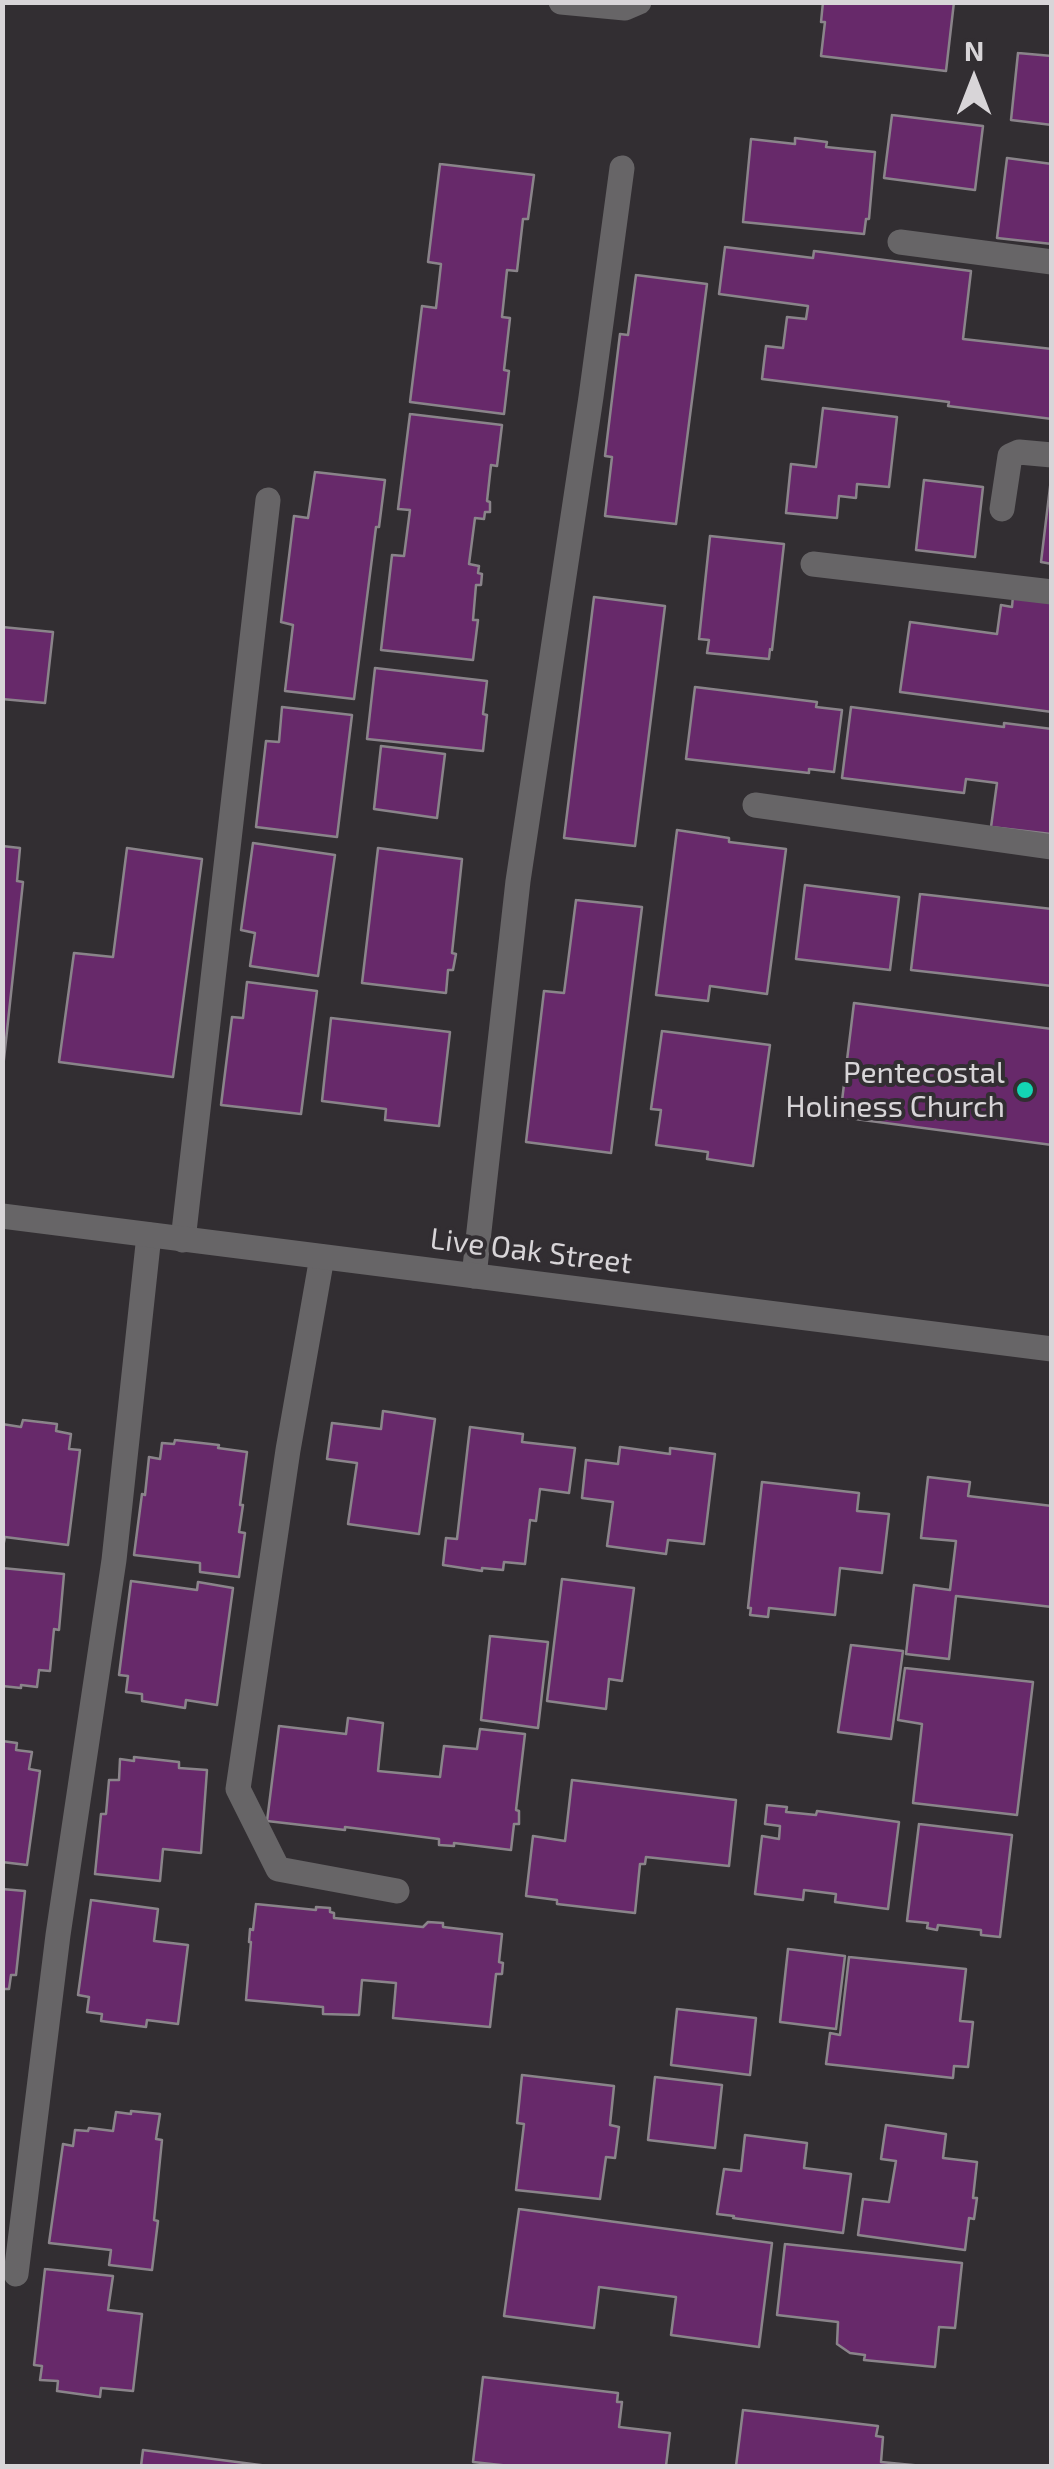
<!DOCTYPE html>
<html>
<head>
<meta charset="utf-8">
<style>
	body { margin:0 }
	#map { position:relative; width:1054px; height:2469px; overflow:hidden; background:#322e32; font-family:"Exo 2",sans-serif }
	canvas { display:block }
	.frame { position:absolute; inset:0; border:5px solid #d8d5d8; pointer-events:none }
	.north { position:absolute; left:924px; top:30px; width:100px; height:100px; -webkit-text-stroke:8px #322e32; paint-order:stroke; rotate:0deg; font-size:28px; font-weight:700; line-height:40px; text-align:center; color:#d8d5d8 }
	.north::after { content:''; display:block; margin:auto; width:35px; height:45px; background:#d8d5d8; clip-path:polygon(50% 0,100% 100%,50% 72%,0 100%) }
</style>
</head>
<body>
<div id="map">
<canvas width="1054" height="2469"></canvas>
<div class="frame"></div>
<div class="north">N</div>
</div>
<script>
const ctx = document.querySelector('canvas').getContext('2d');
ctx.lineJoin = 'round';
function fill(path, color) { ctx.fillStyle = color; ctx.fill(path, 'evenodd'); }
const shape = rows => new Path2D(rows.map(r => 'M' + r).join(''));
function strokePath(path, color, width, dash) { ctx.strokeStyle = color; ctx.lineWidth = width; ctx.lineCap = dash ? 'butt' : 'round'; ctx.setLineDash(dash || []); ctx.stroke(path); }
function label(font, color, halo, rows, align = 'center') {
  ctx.font = font + ' "Exo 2",sans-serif'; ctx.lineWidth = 8; ctx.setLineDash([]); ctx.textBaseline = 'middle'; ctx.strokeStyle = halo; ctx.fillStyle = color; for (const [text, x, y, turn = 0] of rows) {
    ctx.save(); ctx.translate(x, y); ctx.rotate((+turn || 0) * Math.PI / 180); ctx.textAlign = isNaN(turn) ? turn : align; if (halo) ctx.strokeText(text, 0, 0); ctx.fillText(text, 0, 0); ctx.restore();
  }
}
const building = shape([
	[823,2,954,2,946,71,821,56,825,22,821,22,823,2],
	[1018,53,1052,56,1052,125,1011,120,1018,53],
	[892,115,983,126,975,190,884,178,892,115],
	[795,138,827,142,826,147,875,152,869,219,866,219,864,234,743,222,751,139,795,144,795,138],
	[1007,158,1052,164,1052,244,997,238,1007,158],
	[440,164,534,175,528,219,523,219,517,271,507,270,502,317,510,318,504,370,509,371,504,414,410,402,422,306,436,308,441,264,428,262,440,164],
	[725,247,813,258,814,251,971,271,963,339,1052,349,1052,419,948,406,949,402,762,379,766,346,783,348,787,317,806,319,808,306,719,294,725,247],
	[636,275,707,284,676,524,605,516,612,457,605,456,620,334,628,335,636,275],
	[823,408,897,417,889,487,857,484,856,498,839,496,837,518,786,513,791,464,816,467,823,408],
	[410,414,502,425,497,466,491,465,487,501,490,502,490,512,485,512,484,519,475,518,469,564,479,566,478,573,482,574,481,585,476,585,473,620,478,620,473,660,381,650,392,555,404,556,410,510,398,509,410,414],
	[315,472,385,480,379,527,376,527,354,699,285,691,293,625,281,622,294,516,308,518,315,472],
	[1051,479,1052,479,1052,564,1041,562,1051,479],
	[924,480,983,487,975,557,916,550,924,480],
	[710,536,784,544,772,650,770,649,769,659,707,653,709,640,699,639,710,536],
	[1013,596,1052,601,1052,712,900,692,910,622,997,634,1001,605,1012,607,1013,596],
	[594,597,665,606,635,846,564,838,594,597],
	[2,627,53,632,45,703,2,699,2,627],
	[375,668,487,681,483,714,487,715,483,751,367,739,375,668],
	[695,687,817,702,816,707,842,710,834,772,809,769,809,773,686,759,695,687],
	[282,707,352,715,337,837,256,827,266,741,279,742,282,707],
	[851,707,1004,727,1004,723,1052,729,1051,834,991,827,997,783,966,779,964,793,842,778,851,707],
	[381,746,445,754,437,818,374,809,381,746],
	[677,830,729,838,729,842,786,849,767,994,710,986,708,1001,656,995,677,830],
	[253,843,335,855,318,976,250,966,255,933,241,930,253,843],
	[2,846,20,848,17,881,23,882,3,1068,2,846],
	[127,848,202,859,173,1077,59,1062,74,953,113,957,127,848],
	[378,848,462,859,452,953,456,954,453,970,448,970,446,993,362,983,378,848],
	[805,885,899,897,890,970,796,959,805,885],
	[920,894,1052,909,1052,986,911,970,920,894],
	[576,900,642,907,611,1153,526,1142,544,991,564,993,576,900],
	[247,982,317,991,301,1114,221,1105,232,1017,243,1018,247,982],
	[854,1003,1052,1029,1052,1145,840,1117,854,1003],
	[331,1018,450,1032,439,1126,385,1120,386,1109,322,1101,331,1018],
	[662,1031,770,1045,753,1166,707,1159,708,1152,656,1145,661,1110,651,1109,662,1031],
	[383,1411,435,1419,419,1534,348,1524,357,1463,327,1459,332,1423,381,1429,383,1411],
	[23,1420,57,1424,56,1431,71,1434,69,1449,80,1450,68,1545,5,1537,2,1552,2,1424,21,1427,23,1420],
	[470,1427,523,1434,522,1442,575,1448,569,1493,540,1489,536,1521,530,1520,525,1564,504,1562,503,1570,482,1568,482,1571,443,1565,446,1538,457,1539,470,1427],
	[175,1440,219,1445,218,1448,247,1452,240,1505,243,1505,239,1532,245,1533,239,1577,200,1572,200,1563,134,1555,142,1494,145,1495,149,1457,160,1459,162,1443,174,1444,175,1440],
	[620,1447,670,1454,670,1448,715,1454,704,1544,668,1540,666,1554,607,1546,613,1502,582,1498,586,1460,618,1464,620,1447],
	[928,1477,970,1482,968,1496,1052,1506,1052,1607,956,1596,949,1659,906,1654,914,1585,950,1590,956,1541,921,1538,928,1477],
	[762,1482,859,1493,857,1511,889,1514,882,1573,840,1568,835,1615,769,1608,768,1617,750,1615,751,1608,748,1608,762,1482],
	[2,1568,64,1574,59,1630,54,1629,50,1671,39,1670,37,1687,21,1685,21,1688,2,1686,2,1568],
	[562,1579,634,1588,622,1681,609,1679,606,1709,547,1701,562,1579],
	[131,1581,197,1590,198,1582,233,1588,217,1705,186,1700,185,1708,142,1701,142,1694,126,1692,128,1676,119,1675,131,1581],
	[490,1636,548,1642,538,1728,481,1720,490,1636],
	[851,1645,903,1651,891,1739,838,1732,851,1645],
	[905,1668,1033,1682,1017,1815,913,1803,922,1724,898,1720,905,1668],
	[348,1718,383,1723,378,1771,440,1777,444,1746,477,1749,480,1729,525,1734,516,1810,519,1811,519,1824,514,1824,511,1850,454,1843,454,1846,439,1845,439,1839,345,1827,345,1830,267,1821,279,1726,346,1734,348,1718],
	[2,1741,17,1743,16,1750,32,1752,29,1769,40,1771,27,1865,2,1862,2,1741],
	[134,1757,179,1762,179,1768,207,1770,201,1853,163,1849,160,1881,95,1874,101,1814,106,1814,109,1780,119,1780,120,1759,134,1761,134,1757],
	[572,1780,736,1800,729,1866,646,1857,645,1864,640,1864,635,1913,557,1904,557,1900,526,1896,533,1836,565,1841,572,1780],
	[767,1805,787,1807,786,1812,816,1815,817,1811,899,1822,888,1909,835,1902,836,1894,804,1890,803,1900,755,1894,762,1836,779,1839,780,1826,765,1824,767,1805],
	[919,1824,1012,1835,1000,1937,981,1935,981,1930,938,1925,937,1930,927,1928,928,1923,907,1921,919,1824],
	[2,1889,25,1891,16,1975,11,1975,9,1989,2,1989,2,1889],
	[91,1900,158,1909,154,1941,188,1945,178,2024,147,2020,146,2027,101,2021,102,2014,87,2012,89,1997,78,1995,91,1900],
	[256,1904,316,1910,316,1907,330,1908,330,1912,334,1913,334,1918,423,1927,428,1922,443,1923,443,1927,502,1934,499,1962,503,1963,502,1974,496,1974,490,2027,393,2018,396,1983,362,1980,359,2015,323,2014,323,2007,246,2000,251,1942,249,1942,250,1929,253,1930,256,1904],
	[788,1949,845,1956,836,2029,780,2022,788,1949],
	[849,1957,966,1969,960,2021,973,2022,968,2067,954,2066,953,2078,826,2064,830,2033,840,2035,849,1957],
	[677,2009,756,2018,750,2075,671,2065,677,2009],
	[522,2075,614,2086,610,2125,619,2127,615,2158,606,2157,600,2199,516,2190,524,2124,517,2123,522,2075],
	[655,2077,722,2085,715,2148,648,2140,655,2077],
	[131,2111,160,2114,156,2139,162,2140,154,2220,158,2221,152,2270,109,2265,111,2250,49,2243,63,2144,73,2146,75,2130,88,2131,89,2128,113,2131,116,2112,131,2114,131,2111],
	[886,2125,946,2134,943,2158,977,2162,973,2198,977,2198,974,2219,969,2218,965,2250,858,2235,863,2199,889,2202,896,2161,881,2159,886,2125],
	[745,2135,807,2143,804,2168,851,2174,843,2233,733,2218,734,2216,717,2214,724,2169,741,2171,745,2135],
	[519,2209,772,2243,759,2347,671,2335,676,2297,599,2287,594,2328,504,2316,519,2209],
	[785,2244,962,2263,955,2328,939,2327,935,2367,864,2360,865,2355,850,2353,837,2344,838,2322,777,2315,785,2244],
	[45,2269,113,2276,108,2310,142,2314,133,2391,101,2388,100,2397,57,2391,58,2381,40,2380,42,2366,34,2365,45,2269],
	[483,2377,618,2393,617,2402,622,2402,619,2427,670,2433,666,2466,510,2466,473,2462,483,2377],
	[743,2410,878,2426,876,2436,883,2437,881,2462,923,2466,736,2466,743,2410],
	[143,2450,268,2466,141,2466,143,2450]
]);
const lane = shape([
	[561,2,625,8,639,2],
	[900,242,1052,262],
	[1002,509,1010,456,1019,452,1052,455],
	[813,564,1052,592],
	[755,805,1052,847],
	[183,1240,268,500],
	[322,1257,288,1450,238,1789,278,1869,397,1891],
	[474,1276,518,881,591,397,622,168],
	[16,2274,58,1935,114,1560,149,1235]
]);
const street = shape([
	[2,1216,1052,1349]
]);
const markers = [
	[1025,1090,10,"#13d5b4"]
];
const poiNames = [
	["Pentecostal",1005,1073],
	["Holiness Church",1005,1107]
];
const streetNames = [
	["Live Oak Street",531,1251,7]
];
fill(building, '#67296a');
strokePath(building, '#8a848a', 2.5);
strokePath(lane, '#676567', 25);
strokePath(street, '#676567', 25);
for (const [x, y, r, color] of markers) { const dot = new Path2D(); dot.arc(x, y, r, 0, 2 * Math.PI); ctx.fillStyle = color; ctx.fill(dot); strokePath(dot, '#322e32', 4); }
label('30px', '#d8d5d8', '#322e32', poiNames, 'right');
label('30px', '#d8d5d8', '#322e32', streetNames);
</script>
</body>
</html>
